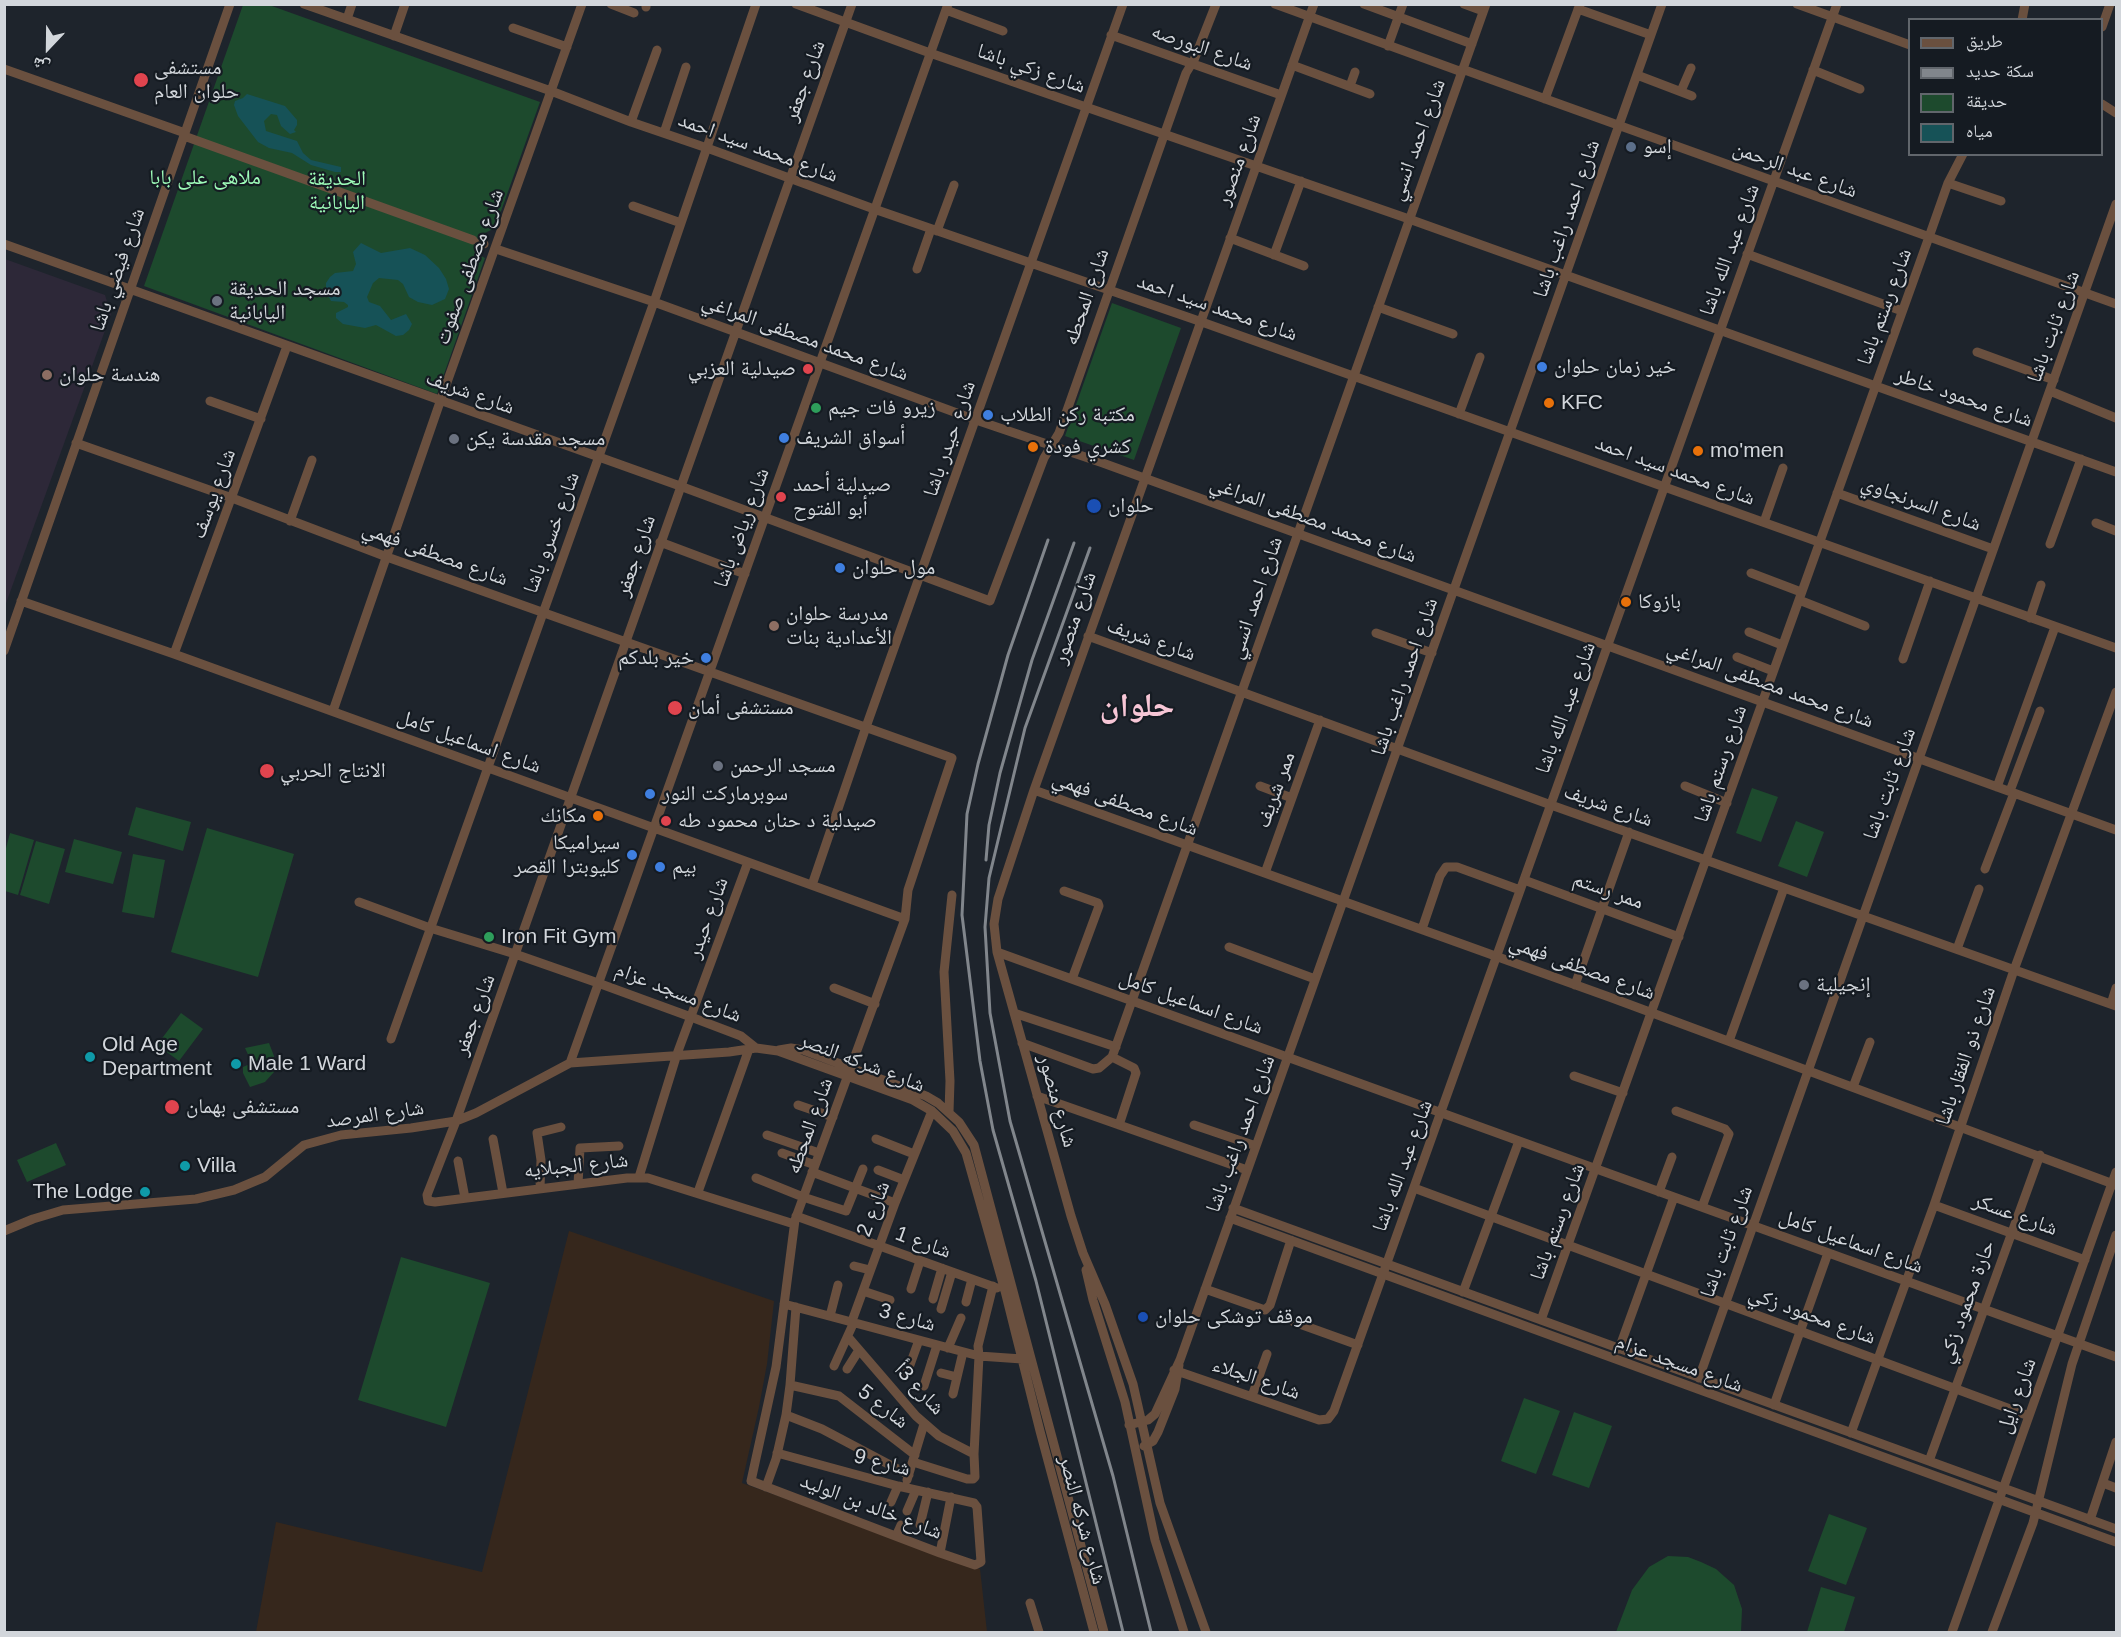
<!DOCTYPE html>
<html>
<head>
<meta charset="utf-8">
<style>
	body { margin:0 }
	#map { position:relative; width:2121px; height:1637px; overflow:hidden; background:#1e242c; font-family:Helvetica,"Noto Naskh Arabic",sans-serif }
	canvas { display:block }
	.frame { position:absolute; inset:0; border:6px solid #d2d6db; pointer-events:none }
	.legend { position:absolute; left:1908px; top:18px; width:195px; height:138px; box-sizing:border-box; background:#151b22; border:2px solid #61666c; margin:0; padding:8px 10px; list-style:none; font-size:18px; color:#d2d6db }
	.legend li { display:flex; align-items:center; gap:12px; height:30px }
	.legend b { width:30px; border:2px solid #61666c }
	.north { position:absolute; left:18px; top:18px; width:60px; height:60px; -webkit-text-stroke:4px #151b22; paint-order:stroke; rotate:202deg; font-size:16px; font-weight:700; line-height:24px; text-align:center; color:#d2d6db }
	.north::after { content:''; display:block; margin:auto; width:21px; height:27px; background:#d2d6db; clip-path:polygon(50% 0,100% 100%,50% 72%,0 100%) }
</style>
</head>
<body>
<div id="map">
<canvas width="2121" height="1637"></canvas>
<div class="frame"></div>
<ul class="legend">
<li><b style="height:8px;background:#6a503f"></b>طريق</li>
<li><b style="height:8px;background:#81868c"></b>سكة حديد</li>
<li><b style="height:16px;background:#1d4a2d"></b>حديقة</li>
<li><b style="height:16px;background:#165257"></b>مياه</li>
</ul>
<div class="north">ش</div>
</div>
<script>
const ctx = document.querySelector('canvas').getContext('2d');
ctx.lineJoin = 'round';
function fill(path, color) { ctx.fillStyle = color; ctx.fill(path, 'evenodd'); }
const shape = rows => new Path2D(rows.map(r => 'M' + r).join(''));
function strokePath(path, color, width, dash) { ctx.strokeStyle = color; ctx.lineWidth = width; ctx.lineCap = dash ? 'butt' : 'round'; ctx.setLineDash(dash || []); ctx.stroke(path); }
function label(font, color, halo, rows, align = 'center') {
  ctx.font = font + ' Helvetica,"Noto Naskh Arabic",sans-serif'; ctx.lineWidth = 4.5; ctx.setLineDash([]); ctx.textBaseline = 'middle'; ctx.strokeStyle = halo; ctx.fillStyle = color; for (const [text, x, y, turn = 0] of rows) {
    ctx.save(); ctx.translate(x, y); ctx.rotate((+turn || 0) * Math.PI / 180); ctx.textAlign = isNaN(turn) ? turn : align; if (halo) ctx.strokeText(text, 0, 0); ctx.fillText(text, 0, 0); ctx.restore();
  }
}
const commercial = shape([
	[569,1231,774,1301,767,1364,759,1407,742,1483,980,1569,987,1632,256,1632,276,1522,482,1572]
]);
const education = shape([
	[5,259,105,295,111,314,5,606]
]);
const green = shape([
	[243,5,269,5,540,102,495,228,485,233,478,247,480,248,477,254,485,258,437,394,144,286],
	[1112,303,1181,328,1134,460,1065,436],
	[1752,788,1778,797,1761,842,1736,833],
	[136,807,191,822,183,851,128,835],
	[1796,821,1824,832,1807,877,1778,866],
	[207,828,294,854,258,977,171,952],
	[10,833,34,840,18,895,5,891,5,852],
	[74,839,122,852,113,884,65,872],
	[36,841,65,849,49,904,20,895],
	[133,854,165,860,154,918,122,912],
	[181,1013,203,1029,179,1061,157,1045],
	[269,1043,274,1056,274,1072,265,1082,250,1087,243,1073,243,1067,252,1063,245,1048],
	[56,1143,66,1165,27,1182,17,1160],
	[401,1257,490,1283,446,1427,358,1400],
	[1524,1398,1560,1411,1536,1474,1501,1461],
	[1574,1412,1612,1426,1589,1488,1552,1475],
	[1829,1514,1867,1528,1846,1585,1808,1571],
	[1668,1556,1688,1557,1701,1562,1716,1569,1734,1585,1742,1609,1741,1632,1616,1632,1632,1590,1649,1567],
	[1821,1587,1855,1597,1844,1632,1807,1632]
]);
const water = shape([
	[247,94,285,106,297,120,297,125,294,130,296,132,290,134,281,126,277,115,271,114,264,121,266,131,297,141,303,153,311,160,341,167,341,172,335,172,311,165,292,153,269,148,258,142,238,116,234,105,235,101,243,98],
	[361,243,381,253,410,248,425,255,439,268,446,279,449,289,445,299,432,305,418,302,409,297,403,284,398,280,379,278,373,283,367,297,369,302,380,306,391,320,406,314,412,324,409,330,403,335,396,336,376,325,365,328,343,324,336,318,336,313,348,307,348,305,344,302,331,301,326,291,326,283,330,277,335,273,353,271,356,264,353,252]
]);
const minor = shape([
	[304,4,551,91,631,122,707,148,874,209,1199,321,2116,648],
	[611,4,634,13],
	[796,4,930,53,1409,219,2116,472],
	[1275,4,1462,72],
	[1364,4,1472,44],
	[1464,4,1483,11],
	[1797,4,1910,45],
	[646,7,646,4],
	[1578,9,1651,35],
	[946,10,1003,31],
	[347,19,352,4],
	[2022,20,2025,4],
	[2102,27,2110,4],
	[513,28,567,47],
	[1111,35,1281,95],
	[394,36,405,4],
	[1388,46,1403,4],
	[1292,65,1370,94],
	[4,69,185,133],
	[1462,69,2116,304],
	[1813,70,1860,89],
	[1637,75,1692,96],
	[1350,86,1355,72],
	[1681,91,1691,68],
	[1545,99,1580,4],
	[2102,104,2116,113],
	[631,122,657,50],
	[664,133,686,67],
	[184,136,473,240],
	[1948,183,2001,201],
	[633,206,681,223],
	[937,231,954,185],
	[1230,238,1304,266],
	[479,243,484,244],
	[4,244,680,486,990,601,1044,458,1059,433,1186,73,1194,60,1216,4],
	[496,249,654,302,976,420,1100,462,2116,830],
	[1747,254,1902,311],
	[1274,255,1301,181],
	[917,269,931,229],
	[1378,307,1453,334],
	[1977,352,2054,380],
	[2050,391,2116,418],
	[210,401,261,419],
	[1459,414,1480,357],
	[76,443,232,498,387,557,952,758,908,890,905,919,795,1220,776,1367,751,1481,940,1553,975,1565,981,1562,977,1507,974,1503,898,1486,777,1453],
	[1837,493,1993,549],
	[290,521,312,460],
	[1764,522,1783,468],
	[2096,523,2116,531],
	[660,542,745,574],
	[2050,544,2081,459],
	[1751,573,1801,592],
	[1799,600,1865,626],
	[21,601,174,654,905,919],
	[2030,618,2041,585],
	[1749,632,1782,645],
	[1376,633,1432,653],
	[1088,636,1551,805,2116,1006],
	[4,651,230,4],
	[174,654,287,346],
	[1737,657,1773,671],
	[1903,659,1930,581],
	[333,711,440,402,582,4],
	[1260,786,1292,798],
	[1685,786,1727,803],
	[1997,787,2055,627],
	[1034,790,1612,998,2116,1185],
	[2010,791,2040,711],
	[1985,869,2014,793],
	[1265,873,1320,720],
	[1524,880,1679,937],
	[812,885,866,727,1123,4],
	[1064,891,1098,903,1099,906,1072,979],
	[359,902,430,928,515,954,598,983,691,1017,741,1036,756,1048],
	[1422,929,1440,876,1446,867,1457,867,1520,890],
	[1229,947,1315,979],
	[1957,949,1979,889],
	[997,952,2116,1357],
	[1575,985,1629,832],
	[834,988,875,1004],
	[2111,1004,2116,988],
	[1014,1013,1116,1047],
	[391,1039,654,302,756,4],
	[1729,1041,1784,888],
	[1022,1043,1093,1069,1099,1068,1112,1057],
	[779,1050,791,1048,803,1050,926,1096,938,1103,959,1122,974,1145,1104,1632],
	[570,1063,948,4],
	[1574,1076,1623,1093],
	[1853,1087,1870,1042],
	[1037,1096,1247,1170],
	[798,1105,833,1117],
	[1676,1111,1725,1129,1729,1134,1702,1207],
	[949,1112,950,1081,944,972,952,895],
	[1119,1125,1136,1073,1134,1068,1112,1057,1486,4],
	[1194,1125,1256,1146],
	[767,1135,819,1153],
	[493,1139,503,1193],
	[876,1139,914,1154],
	[782,1153,815,1165],
	[458,1161,465,1198],
	[878,1170,904,1180],
	[812,1172,895,1203],
	[639,1177,677,1054,748,862],
	[756,1178,803,1197,846,1211,863,1169],
	[578,1184,580,1148,619,1146],
	[540,1188,541,1160,537,1133,561,1127],
	[1414,1188,2029,1416],
	[698,1192,749,1049],
	[1659,1192,1672,1157],
	[1934,1205,2085,1260],
	[1233,1208,2116,1529],
	[796,1216,997,1288],
	[1230,1218,2116,1542],
	[794,1224,648,1178,627,1178,435,1202,428,1201,427,1195,456,1121,852,4],
	[4,1231,33,1219,63,1210,196,1199,234,1190,265,1177,304,1145,341,1135,411,1128,456,1121,476,1113,570,1063,729,1052,756,1048,778,1051,847,1076,913,1100,932,1111,953,1131,966,1153,1005,1291,1040,1431,1094,1632],
	[854,1266,870,1270],
	[1086,1270,1093,1300,1125,1402,1155,1540,1184,1632],
	[911,1289,920,1261],
	[1205,1289,1265,1310,1270,1305,1291,1240],
	[863,1291,890,1300],
	[1463,1292,1519,1141],
	[933,1299,942,1268],
	[966,1302,972,1279],
	[784,1304,979,1356,1022,1359],
	[941,1309,952,1272],
	[830,1316,838,1285],
	[1541,1320,1929,237,1948,183,1963,154],
	[852,1321,895,1203,932,1111],
	[1294,1322,1358,1345],
	[848,1337,916,1416,939,1436,974,1454],
	[948,1348,961,1318],
	[1619,1349,1674,1197],
	[834,1366,854,1322],
	[847,1369,859,1350],
	[1174,1370,1319,1420,1328,1419,1334,1411,1837,4],
	[907,1373,919,1340],
	[941,1373,957,1377],
	[1699,1378,2116,204],
	[790,1385,839,1396,915,1455],
	[924,1386,937,1345],
	[953,1394,963,1352],
	[1252,1396,1267,1354],
	[1774,1405,1828,1253],
	[786,1415,822,1429,909,1475],
	[1129,1425,1148,1420,1155,1414,1180,1360,1662,4],
	[1851,1433,1934,1205,2014,970,2116,692],
	[1144,1446,1153,1441,1158,1432,1175,1389,1179,1365],
	[1929,1461,2040,1155],
	[913,1462,967,1479,973,1479,975,1477,974,1454,979,1356,978,1346,993,1286],
	[907,1480,924,1424],
	[2103,1483,2116,1488],
	[766,1487,776,1459,786,1415,790,1385,796,1307],
	[891,1502,898,1486],
	[907,1511,916,1490],
	[2090,1520,2116,1442],
	[920,1525,928,1492],
	[896,1536,901,1525],
	[940,1553,951,1497],
	[1030,1603,1039,1632],
	[1206,1632,1160,1503,1133,1384,1105,1304,1083,1253,1071,1216,997,952,994,924,998,899,1034,790,1314,4],
	[1952,1632,2116,1172],
	[1992,1632,2033,1523,2072,1364,2116,1235]
]);
const rail = shape([
	[1048,540,1008,655,978,764,967,814,962,915,980,1061,993,1130,1036,1281,1123,1632],
	[1090,548,1025,728,989,878,985,927,990,1013,1010,1121,1113,1476,1151,1632],
	[986,860,989,825,1000,773,1032,660,1074,543]
]);
const markers = [
	[141,80,8,"#e0444e"],
	[1631,147,6,"#5c6f8a"],
	[217,301,6,"#6b7280"],
	[1542,367,6,"#3f7fe0"],
	[808,369,6,"#e0444e"],
	[47,375,6,"#8d6e63"],
	[1549,403,6,"#e8710a"],
	[816,408,6,"#2e9e5b"],
	[988,415,6,"#3f7fe0"],
	[784,438,6,"#3f7fe0"],
	[454,439,6,"#6b7280"],
	[1033,447,6,"#e8710a"],
	[1698,451,6,"#e8710a"],
	[781,497,6,"#e0444e"],
	[1094,506,8,"#1a4fb4"],
	[840,568,6,"#3f7fe0"],
	[1626,602,6,"#e8710a"],
	[774,626,6,"#8d6e63"],
	[706,658,6,"#3f7fe0"],
	[675,708,8,"#e0444e"],
	[718,766,6,"#6b7280"],
	[267,771,8,"#e0444e"],
	[650,794,6,"#3f7fe0"],
	[598,816,6,"#e8710a"],
	[666,821,6,"#e0444e"],
	[632,855,6,"#3f7fe0"],
	[660,867,6,"#3f7fe0"],
	[489,937,6,"#2e9e5b"],
	[1804,985,6,"#6b7280"],
	[90,1057,6,"#0f9aa8"],
	[236,1064,6,"#0f9aa8"],
	[172,1107,8,"#e0444e"],
	[185,1166,6,"#0f9aa8"],
	[145,1192,6,"#0f9aa8"],
	[1143,1317,6,"#1a4fb4"]
];
const streetNames = [
	["شارع البورصه",1202,48,19],
	["شارع زكي باشا",1031,69,19],
	["شارع جعفر",805,81,-70],
	["شارع احمد انسي",1418,140,-70],
	["شارع محمد سيد احمد",758,148,20],
	["شارع منصور",1239,160,-70],
	["شارع عبد الرحمن",1795,170,20],
	["شارع احمد راغب باشا",1567,219,-71],
	["شارع عبد الله باشا",1730,250,-70],
	["شارع مصطفى صفوت",470,267,-70],
	["شارع فيضي باشا",118,270,-71],
	["شارع المحطه",1087,297,-71],
	["شارع رستم باشا",1885,307,-70],
	["شارع محمد سيد احمد",1217,308,19],
	["شارع ثابت باشا",2054,327,-70],
	["شارع محمد مصطفى المراغي",805,338,20],
	["شارع شريف",470,393,20],
	["شارع محمود خاطر",1964,398,19],
	["شارع حيدر باشا",950,439,-71],
	["شارع محمد سيد احمد",1675,471,20],
	["شارع يوسف",214,494,-70],
	["شارع السرنجاوي",1921,504,20],
	["شارع محمد مصطفى المراغي",1313,520,20],
	["شارع رياض باشا",742,528,-70],
	["شارع خسرو باشا",552,533,-70],
	["شارع مصطفى فهمي",435,554,20],
	["شارع جعفر",636,556,-71],
	["شارع احمد انسي",1256,598,-71],
	["شارع منصور",1075,618,-71],
	["شارع شريف",1151,640,19],
	["شارع احمد راغب باشا",1405,677,-71],
	["شارع محمد مصطفى المراغي",1770,685,20],
	["شارع عبد الله باشا",1566,708,-70],
	["شارع اسماعيل كامل",469,742,20],
	["شارع رستم باشا",1721,764,-71],
	["شارع ثابت باشا",1890,784,-70],
	["ممر شريف",1276,790,-70],
	["شارع مصطفى فهمي",1125,804,20],
	["شارع شريف",1608,806,19],
	["ممر رستم",1608,891,20],
	["شارع حيدر",708,918,-70],
	["شارع مصطفى فهمي",1582,968,20],
	["شارع مسجد عزام",678,993,21],
	["شارع اسماعيل كامل",1191,1003,20],
	["شارع جعفر",475,1015,-70],
	["شارع ذو الفقار باشا",1966,1056,-71],
	["شارع شركه النصر",862,1063,21],
	["شارع منصور",1057,1101,74],
	["شارع المرصد",375,1115,-8],
	["شارع المحطه",810,1126,-70],
	["شارع احمد راغب باشا",1241,1134,-70],
	["شارع الجبلايه",576,1166,-6],
	["شارع عبد الله باشا",1403,1166,-70],
	["شارع 2",874,1209,-69],
	["شارع عسكر",2015,1215,20],
	["شارع رستم باشا",1558,1222,-70],
	["شارع ثابت باشا",1727,1242,-70],
	["شارع اسماعيل كامل",1851,1242,20],
	["شارع 1",923,1243,20],
	["حارة محمود زكي",1967,1302,-70],
	["شارع محمود زكي",1812,1316,20],
	["شارع 3",907,1318,15],
	["شارع مسجد عزام",1679,1364,20],
	["شارع الجلاء",1256,1379,19],
	["شارع 3أ",919,1389,47],
	["شارع رايل",2017,1396,-70],
	["شارع 5",883,1407,38],
	["شارع 9",882,1463,14],
	["شارع خالد بن الوليد",871,1507,21],
	["شارع شركه النصر",1082,1520,75]
];
const poiNames = [
	["مستشفى",154,68],
	["حلوان العام",154,92],
	["إسو",1643,147],
	["مسجد الحديقة",229,289],
	["اليابانية",229,313],
	["خير زمان حلوان",1554,367],
	["صيدلية العزبي",796,369,"right"],
	["هندسة حلوان",59,375],
	["KFC",1561,403],
	["زيرو فات جيم",828,408],
	["مكتبة ركن الطلاب",1000,415],
	["أسواق الشريف",796,438],
	["مسجد مقدسة يكن",466,439],
	["كشري فودة",1045,447],
	["mo'men",1710,451],
	["صيدلية أحمد",793,485],
	["أبو الفتوح",793,509],
	["حلوان",1108,506],
	["مول حلوان",852,568],
	["بازوكا",1638,602],
	["مدرسة حلوان",786,614],
	["الأعدادية بنات",786,638],
	["خير بلدكم",694,658,"right"],
	["مستشفى أمان",688,708],
	["مسجد الرحمن",730,766],
	["الانتاج الحربي",280,771],
	["سوبرماركت النور",662,794],
	["مكانك",586,816,"right"],
	["صيدلية د حنان محمود طه",678,821],
	["سيراميكا",620,843,"right"],
	["كليوبترا القصر",620,867,"right"],
	["بيم",672,867],
	["Iron Fit Gym",501,937],
	["إنجيلية",1816,985],
	["Old Age",102,1045],
	["Department",102,1069],
	["Male 1 Ward",248,1064],
	["مستشفى بهمان",186,1107],
	["Villa",197,1166],
	["The Lodge",133,1192,"right"],
	["موقف توشكى حلوان",1155,1317]
];
const parkNames = [
	["ملاهى على بابا",205,178],
	["الحديقة",337,179],
	["اليابانية",337,203]
];
const townNames = [
	["حلوان",1137,707]
];
fill(commercial, '#36271c');
fill(education, '#2d2838');
fill(green, '#1d4a2d');
fill(water, '#165257');
strokePath(minor, '#6a503f', 9);
strokePath(rail, '#81868c', 3);
for (const [x, y, r, color] of markers) { const dot = new Path2D(); dot.arc(x, y, r, 0, 2 * Math.PI); ctx.fillStyle = color; ctx.fill(dot); strokePath(dot, '#151b22', 2); }
label('21px', '#d2d6db', '#151b22', streetNames);
label('21px', '#d2d6db', '#151b22', poiNames, 'left');
label('21px', '#9efcb9', '#151b22', parkNames);
label('bold 33px', '#f7c6d6', '#151b22', townNames);
</script>
</body>
</html>
